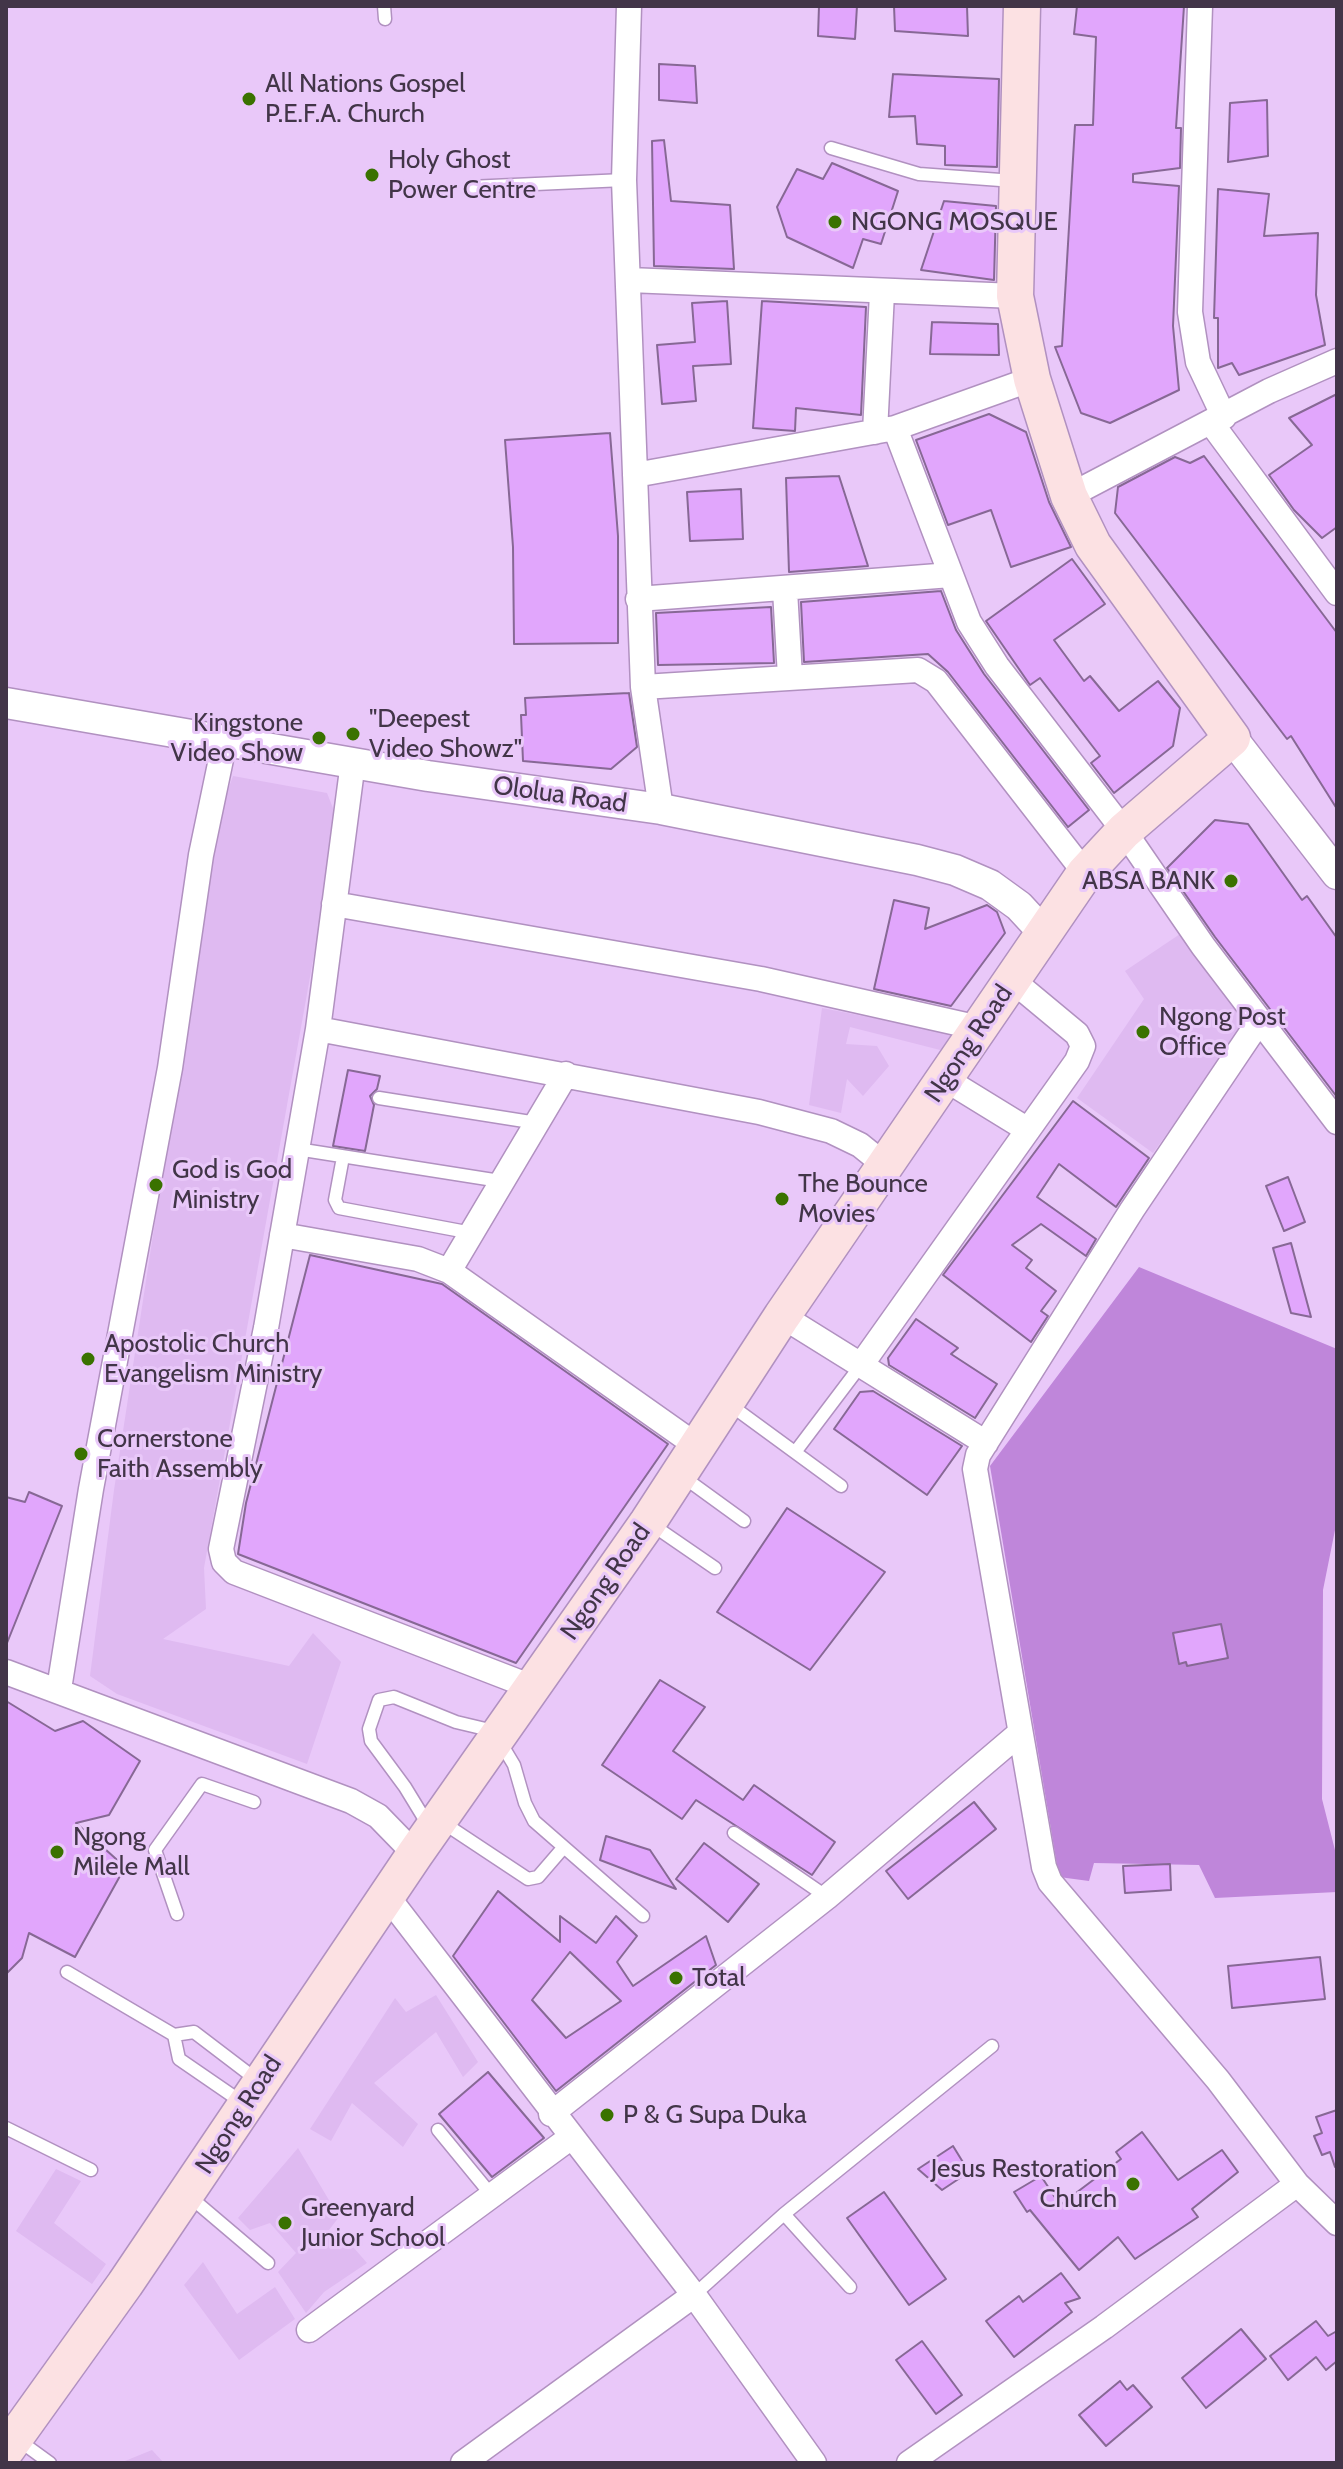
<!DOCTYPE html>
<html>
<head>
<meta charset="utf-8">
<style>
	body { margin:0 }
	#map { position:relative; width:1343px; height:2469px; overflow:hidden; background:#e9c8f9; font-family:Cabin,sans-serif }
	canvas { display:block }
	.frame { position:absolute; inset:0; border:8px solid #423548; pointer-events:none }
</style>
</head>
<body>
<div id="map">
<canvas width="1343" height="2469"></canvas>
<div class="frame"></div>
</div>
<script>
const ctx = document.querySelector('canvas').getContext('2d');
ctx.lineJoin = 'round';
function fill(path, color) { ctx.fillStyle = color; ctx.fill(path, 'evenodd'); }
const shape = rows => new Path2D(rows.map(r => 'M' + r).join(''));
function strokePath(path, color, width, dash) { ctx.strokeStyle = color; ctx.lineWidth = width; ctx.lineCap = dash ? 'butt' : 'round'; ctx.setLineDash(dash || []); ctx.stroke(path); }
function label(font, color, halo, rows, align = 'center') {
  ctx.font = font + ' Cabin,sans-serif'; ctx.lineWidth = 6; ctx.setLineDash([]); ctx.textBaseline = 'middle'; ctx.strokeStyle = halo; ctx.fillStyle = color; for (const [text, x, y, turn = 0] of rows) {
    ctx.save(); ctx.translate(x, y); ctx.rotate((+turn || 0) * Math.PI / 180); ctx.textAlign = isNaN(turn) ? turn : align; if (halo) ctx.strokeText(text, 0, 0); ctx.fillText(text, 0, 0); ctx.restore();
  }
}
const built = shape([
	[233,776,327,793,338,821,204,1568,206,1609,163,1639,289,1666,313,1633,341,1662,307,1764,117,1694,90,1676,114,1490,216,823],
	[1183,932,1246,1024,1153,1153,1077,1098,1144,999,1125,971],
	[822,1008,960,1035,948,1052,850,1027,846,1044,877,1046,889,1066,863,1096,847,1079,841,1113,809,1105],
	[436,1995,478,2062,463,2077,436,2032,374,2083,418,2124,403,2147,352,2103,331,2141,310,2129,395,1998,406,2012],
	[298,2148,339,2217,329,2230,336,2246,348,2241,367,2263,324,2292,306,2313,278,2272,296,2253,270,2223,250,2230,238,2218],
	[56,2169,81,2181,54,2223,106,2264,92,2284,16,2231],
	[203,2262,237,2314,275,2287,295,2319,239,2360,184,2285],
	[152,2450,164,2463,120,2463]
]);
const forest = shape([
	[1139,1267,1337,1349,1337,1520,1323,1590,1322,1799,1337,1858,1337,1892,1215,1898,1199,1865,1094,1863,1089,1881,1059,1877,990,1466]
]);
const building = shape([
	[819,6,857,6,855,39,818,36,819,6],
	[894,6,967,6,968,36,895,31,894,6],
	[1077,6,1184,6,1176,128,1181,128,1180,168,1133,174,1133,182,1179,186,1173,326,1179,390,1110,423,1081,413,1055,347,1062,346,1075,125,1093,125,1096,37,1074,34,1077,6],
	[659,64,695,66,697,103,659,100,659,64],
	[893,74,999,79,997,167,945,165,945,146,917,144,915,116,889,117,893,74],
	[1267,100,1268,156,1228,162,1230,103,1267,100],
	[664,140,671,201,730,205,734,269,654,266,652,141,664,140],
	[832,163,898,191,881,244,863,239,853,268,787,237,777,207,797,169,823,179,832,163],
	[1218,189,1269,194,1264,236,1318,233,1316,295,1325,345,1239,375,1232,363,1218,368,1218,318,1214,318,1218,189],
	[944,201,996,206,994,280,921,270,944,201],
	[727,301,731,364,693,366,696,401,662,404,657,345,695,342,692,303,727,301],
	[762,301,866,307,861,415,796,408,795,431,753,428,762,301],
	[932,322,998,324,999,355,930,354,932,322],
	[1337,394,1337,527,1322,538,1294,510,1269,475,1312,445,1289,418,1337,394],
	[989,414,1026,432,1049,502,1071,547,1011,567,991,510,948,525,916,440,989,414],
	[610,433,618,536,618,643,514,644,513,547,505,440,610,433],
	[1204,456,1337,633,1337,809,1291,736,1287,739,1115,513,1118,487,1175,457,1190,463,1204,456],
	[839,476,868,566,789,572,786,478,839,476],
	[741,489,743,539,690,541,687,492,741,489],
	[1072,559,1105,604,1054,640,1084,681,1090,676,1119,711,1158,681,1180,708,1173,746,1114,793,1091,763,1100,756,1040,678,1030,685,986,621,1072,559],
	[941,591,956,630,984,674,1089,810,1068,827,948,672,928,654,804,662,801,602,941,591],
	[771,607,774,663,658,665,656,613,771,607],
	[629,693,637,747,611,769,523,761,521,715,526,715,525,698,629,693],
	[1215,820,1248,824,1302,900,1307,896,1337,938,1337,1097,1215,937,1167,868,1215,820],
	[894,900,929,908,925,929,987,905,997,912,1005,933,951,1006,874,989,894,900],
	[348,1070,380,1076,377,1089,370,1096,374,1105,365,1151,333,1146,348,1070],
	[1073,1101,1149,1158,1116,1207,1059,1164,1037,1197,1096,1239,1086,1256,1041,1224,1012,1245,1032,1260,1026,1268,1056,1291,1041,1311,1048,1316,1031,1342,943,1275,1073,1101],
	[1288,1177,1305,1222,1284,1231,1266,1186,1288,1177],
	[1291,1243,1311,1317,1291,1313,1273,1248,1291,1243],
	[310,1255,442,1284,668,1444,516,1663,238,1554,246,1503,310,1255],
	[916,1319,958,1348,951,1354,997,1384,975,1418,889,1365,888,1358,916,1319],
	[873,1391,962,1446,927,1495,834,1429,860,1392,873,1391],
	[29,1492,62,1506,7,1643,6,1497,25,1502,29,1492],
	[787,1508,885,1572,810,1670,717,1612,787,1508],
	[1221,1624,1228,1658,1187,1666,1186,1662,1179,1664,1173,1633,1221,1624],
	[660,1680,705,1707,673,1751,743,1800,754,1785,835,1842,812,1875,696,1800,682,1819,602,1765,660,1680],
	[6,1701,55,1731,83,1721,140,1761,109,1815,76,1823,125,1867,75,1957,29,1933,22,1958,6,1974,6,1701],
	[974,1802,996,1829,908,1899,886,1871,974,1802],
	[606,1836,650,1850,676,1889,600,1860,606,1836],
	[704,1843,759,1884,728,1922,676,1879,704,1843],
	[1170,1864,1171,1890,1125,1893,1123,1866,1170,1864],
	[498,1891,560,1942,560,1916,596,1943,616,1916,637,1936,617,1962,633,1986,706,1936,716,1965,556,2091,453,1956,498,1891],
	[570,1952,621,2001,566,2038,532,2000,570,1952],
	[1320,1957,1325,1999,1232,2008,1228,1966,1320,1957],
	[488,2072,544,2138,492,2177,439,2114,488,2072],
	[1337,2110,1337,2167,1335,2167,1330,2152,1322,2155,1314,2136,1322,2133,1316,2117,1337,2110],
	[1142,2132,1178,2180,1222,2150,1238,2172,1192,2209,1198,2217,1135,2259,1118,2237,1079,2270,1030,2210,1027,2212,1014,2192,1041,2176,1060,2205,1121,2159,1116,2152,1142,2132],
	[953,2146,969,2172,942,2190,918,2169,953,2146],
	[884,2192,946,2279,909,2305,847,2218,884,2192],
	[1061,2273,1080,2298,1065,2303,1072,2312,1014,2357,986,2321,1019,2296,1023,2302,1061,2273],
	[1316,2321,1328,2336,1337,2331,1337,2361,1326,2370,1316,2357,1288,2380,1270,2356,1316,2321],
	[1241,2329,1266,2359,1206,2408,1182,2378,1241,2329],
	[922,2341,962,2395,936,2414,896,2360,922,2341],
	[1120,2381,1127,2390,1133,2385,1152,2407,1106,2446,1079,2415,1120,2381]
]);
const service = shape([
	[384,6,385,19],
	[831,148,919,174,1014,181],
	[469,187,624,180],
	[379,1098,537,1123],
	[297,1149,500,1181],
	[343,1157,335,1200,339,1208,472,1233],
	[729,1404,841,1486],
	[796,1451,861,1365],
	[682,1476,744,1521],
	[651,1524,715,1568],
	[499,1740,514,1765,525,1803,534,1821,643,1916],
	[442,1822,528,1879,538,1877,563,1848],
	[430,1828,405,1787,371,1741,369,1729,379,1700,394,1697,456,1722,498,1732],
	[734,1833,827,1897],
	[177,1914,155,1850,202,1784,254,1802],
	[67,1972,174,2035],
	[243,2103,179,2059,174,2035,194,2032,257,2080],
	[6,2128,91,2170],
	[438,2130,493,2197],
	[189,2196,268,2263],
	[784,2214,850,2287],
	[694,2295,784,2214,992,2046],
	[17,2439,50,2463]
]);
const minor = shape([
	[629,6,624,180,643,687],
	[1200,6,1190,312,1198,362,1224,417],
	[629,280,1015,296],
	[1212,424,1337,593],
	[895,428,969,622,997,666,1124,831,1203,946,1337,1122],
	[875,432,882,293],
	[635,475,895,428,1032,379],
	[1069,496,1269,391,1337,361],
	[785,590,790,677],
	[638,599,951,575],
	[353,762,318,1029,266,1328,221,1549,224,1562,234,1572,532,1687],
	[661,809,643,687,918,670,936,681,1085,873],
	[334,904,761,979,979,1028],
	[1260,1020,1132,1210,978,1455,975,1469,1044,1867,1050,1882,1218,2080,1297,2184,1337,2223],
	[318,1029,759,1112,831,1131,860,1145,886,1166],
	[945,1079,1028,1130],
	[282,1235,418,1259,449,1271,697,1446],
	[449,1271,566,1074],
	[782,1316,986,1443],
	[861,1365,1077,1061,1083,1046,1077,1034,1012,980],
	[6,1672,351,1801,378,1816,415,1854],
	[59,1689,91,1489,170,1068,201,855,225,740],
	[387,1896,694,2295,814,2463],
	[551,2114,827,1897,1020,1733],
	[309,2330,570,2138],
	[463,2463,694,2295],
	[909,2463,1104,2327,1297,2184]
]);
const tertiary = shape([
	[6,703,428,776,661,809,917,860,955,870,990,885,1019,906,1044,933],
	[1232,738,1337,874]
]);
const secondary = shape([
	[6,2450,125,2284,415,1854,648,1522,782,1316,1085,873,1124,831,1232,738,1093,545,1069,496,1032,379,1015,296,1022,6]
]);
const markers = [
	[249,99,8,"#3a7200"],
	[372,175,8,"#3a7200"],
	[835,222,8,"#3a7200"],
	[353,734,8,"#3a7200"],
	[319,738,8,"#3a7200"],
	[1231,881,8,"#3a7200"],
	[1143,1032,8,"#3a7200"],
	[156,1185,8,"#3a7200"],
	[782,1199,8,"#3a7200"],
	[88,1359,8,"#3a7200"],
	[81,1454,8,"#3a7200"],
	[57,1852,8,"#3a7200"],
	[676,1978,8,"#3a7200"],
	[607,2115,8,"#3a7200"],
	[1133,2184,8,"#3a7200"],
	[285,2223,8,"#3a7200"]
];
const poiNames = [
	["All Nations Gospel",265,84],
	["P.E.F.A. Church",265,114],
	["Holy Ghost",388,160],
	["Power Centre",388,190],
	["NGONG MOSQUE",851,222],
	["\"Deepest",369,719],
	["Video Showz\"",369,749],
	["Kingstone",303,723,"right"],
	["Video Show",303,753,"right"],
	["ABSA BANK",1215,881,"right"],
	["Ngong Post",1159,1017],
	["Office",1159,1047],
	["God is God",172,1170],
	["Ministry",172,1200],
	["The Bounce",798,1184],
	["Movies",798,1214],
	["Apostolic Church",104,1344],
	["Evangelism Ministry",104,1374],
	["Cornerstone",97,1439],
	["Faith Assembly",97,1469],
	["Ngong",73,1837],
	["Milele Mall",73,1867],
	["Total",692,1978],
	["P & G Supa Duka",623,2115],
	["Jesus Restoration",1117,2169,"right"],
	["Church",1117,2199,"right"],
	["Greenyard",301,2208],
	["Junior School",301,2238]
];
const streetNames = [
	["Ololua Road",560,795,8],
	["Ngong Road",969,1044,-56],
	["Ngong Road",606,1582,-55],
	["Ngong Road",239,2115,-57]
];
fill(built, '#dfbaf1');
fill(forest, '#bf86da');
fill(building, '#e1a6fc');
strokePath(building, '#876895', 2);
strokePath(service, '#b191c0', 15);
strokePath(minor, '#b191c0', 27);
strokePath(tertiary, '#b191c0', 33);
strokePath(secondary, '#b191c0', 39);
strokePath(service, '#fff', 12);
strokePath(minor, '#fff', 24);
strokePath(tertiary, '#fff', 30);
strokePath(secondary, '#fce1e3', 36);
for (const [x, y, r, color] of markers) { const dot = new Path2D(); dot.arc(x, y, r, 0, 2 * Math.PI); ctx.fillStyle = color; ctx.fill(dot); strokePath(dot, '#e9c8f9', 3); }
label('26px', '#423548', '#e9c8f9', poiNames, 'left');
label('26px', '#423548', '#e9c8f9', streetNames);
</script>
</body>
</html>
